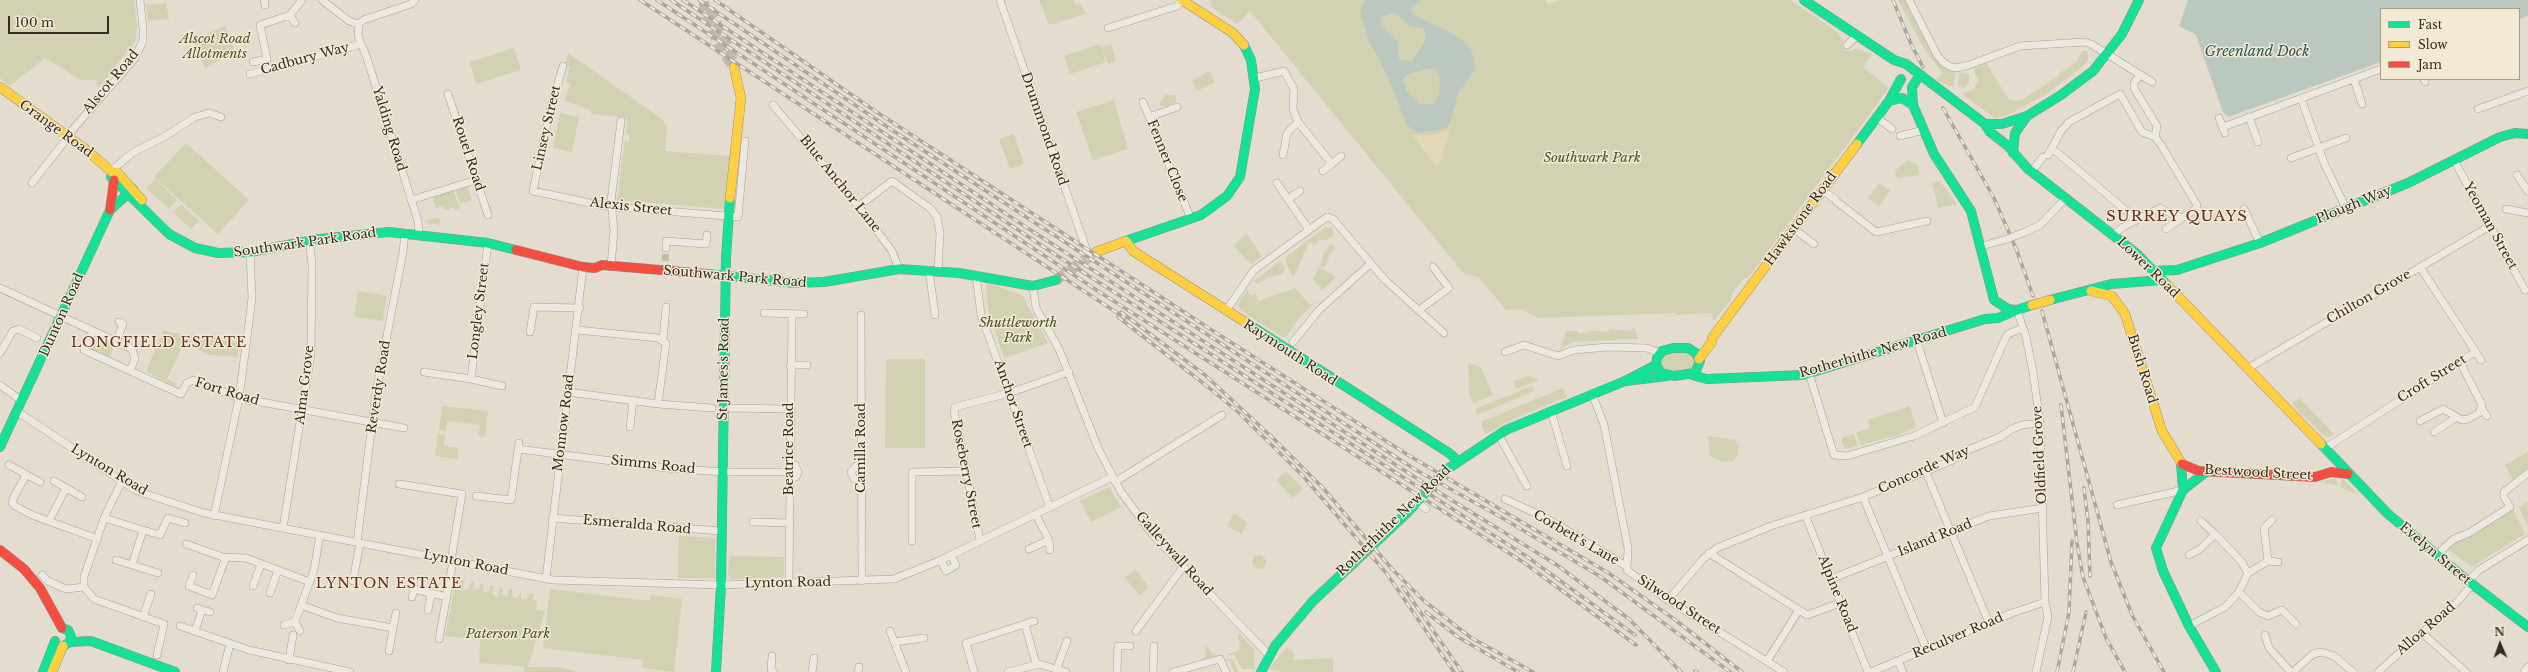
<!DOCTYPE html>
<html>
<head>
<meta charset="utf-8">
<style>
	body { margin:0 }
	#map { position:relative; width:2528px; height:672px; overflow:hidden; background:#e3dccf; font-family:"Libre Baskerville",serif }
	canvas { display:block }
	.legend { position:absolute; left:2380px; top:8px; width:140px; height:72px; box-sizing:border-box; background:#f3ead6; border:1px solid #a89e8d; margin:0; padding:5px 7px; list-style:none; font-size:12px; color:#372b20 }
	.legend li { display:flex; align-items:center; gap:8px; height:20px }
	.legend b { width:20px; border:1px solid #a89e8d }
	.north { position:absolute; left:2480px; top:624px; width:40px; height:40px; -webkit-text-stroke:3px #f3ead6; paint-order:stroke; rotate:358deg; font-size:11px; font-weight:700; line-height:16px; text-align:center; color:#372b20 }
	.north::after { content:''; display:block; margin:auto; width:14px; height:18px; background:#372b20; clip-path:polygon(50% 0,100% 100%,50% 72%,0 100%) }
	.scale { position:absolute; left:8px; top:16px; width:101px; height:18px; box-sizing:border-box; border:2px solid #372b20; border-top:0; padding-left:5px; font-size:12px; line-height:14px; white-space:nowrap; color:#372b20; -webkit-text-stroke:3px #f3ead6; paint-order:stroke }
</style>
</head>
<body>
<div id="map">
<canvas width="2528" height="672"></canvas>
<ul class="legend">
<li><b style="height:5px;background:#16e098"></b>Fast</li>
<li><b style="height:5px;background:#ffcf43"></b>Slow</li>
<li><b style="height:5px;background:#f24e42"></b>Jam</li>
</ul>
<div class="north">N</div>
<div class="scale">100 m</div>
</div>
<script>
const ctx = document.querySelector('canvas').getContext('2d');
ctx.lineJoin = 'round';
function fill(path, color) { ctx.fillStyle = color; ctx.fill(path, 'evenodd'); }
const shape = rows => new Path2D(rows.map(r => 'M' + r).join(''));
function strokePath(path, color, width, dash) { ctx.strokeStyle = color; ctx.lineWidth = width; ctx.lineCap = dash ? 'butt' : 'round'; ctx.setLineDash(dash || []); ctx.stroke(path); }
function label(font, color, halo, rows, align = 'center') {
  ctx.font = font + ' "Libre Baskerville",serif'; ctx.lineWidth = 3; ctx.setLineDash([]); ctx.textBaseline = 'middle'; ctx.strokeStyle = halo; ctx.fillStyle = color; for (const [text, x, y, turn = 0] of rows) {
    ctx.save(); ctx.translate(x, y); ctx.rotate((+turn || 0) * Math.PI / 180); ctx.textAlign = isNaN(turn) ? turn : align; if (halo) ctx.strokeText(text, 0, 0); ctx.fillText(text, 0, 0); ctx.restore();
  }
}
const green = shape([
	[0,0,134,0,137,26,136,40,99,88,96,84,97,81,88,79,83,81,45,58,9,86,0,78],
	[1039,0,1074,0,1076,5,1081,4,1086,14,1049,25],
	[1209,0,1545,0,1549,4,1560,0,1790,0,1837,32,1843,40,1844,51,1857,49,1872,54,1863,67,1889,88,1748,278,1743,279,1740,283,1732,293,1731,300,1713,322,1712,313,1676,315,1675,313,1538,318,1521,309,1506,310,1478,277,1464,274,1250,11,1237,24,1211,7,1212,4],
	[1898,0,1905,0,1932,52,1950,70,1956,72,1953,87,1936,80,1942,73,1921,44],
	[166,3,169,19,148,21,146,5],
	[225,26,235,52,205,68,193,40],
	[1100,44,1106,62,1070,74,1064,56],
	[1111,44,1116,61,1108,64,1102,47],
	[514,48,521,70,476,84,470,62],
	[2082,51,2088,51,2088,60,2082,67,2045,95,2008,115,1995,118,1962,94,1975,89,1976,83,1978,81,1974,69,1986,63,2008,98,2015,101,2023,99,2059,76,2060,73,2076,62],
	[568,53,662,119,667,128,665,151,730,156,724,209,617,200,625,141,629,141,629,134,626,133,627,118,591,114,591,110,565,101,570,84,566,81,570,67,565,65],
	[1209,71,1215,82,1197,91,1192,81],
	[1959,72,1969,74,1969,83,1964,88,1958,86],
	[1165,95,1176,95,1176,102,1169,106,1161,106,1160,103],
	[1114,100,1128,149,1093,160,1076,112],
	[560,113,579,117,572,152,553,148],
	[1014,134,1024,164,1010,169,999,139],
	[186,143,249,200,218,234,154,177],
	[1908,160,1918,165,1920,175,1898,178,1895,174,1896,170],
	[155,179,177,200,169,209,146,188],
	[1940,181,1957,204,1938,208,1932,182],
	[1879,183,1890,191,1879,206,1868,198],
	[467,185,472,200,460,204,455,189],
	[453,190,460,208,455,210,454,207,444,210,443,206,436,208,432,196],
	[181,204,199,221,191,229,173,212],
	[439,217,441,225,427,223,426,221],
	[1326,227,1332,228,1334,235,1326,241,1319,239,1316,245,1309,242,1294,277,1290,273,1286,262,1287,256],
	[1246,233,1262,256,1251,264,1234,246],
	[1331,244,1336,248,1330,254,1325,268,1320,266,1324,252],
	[1280,261,1285,267,1283,274,1269,277,1257,284,1254,281],
	[1319,267,1336,277,1322,290,1313,280],
	[986,284,997,286,1022,295,1048,343,1004,358,988,309],
	[1295,288,1310,305,1318,300,1299,318,1286,337,1282,337,1240,310,1238,304,1247,290,1250,296,1256,294,1258,301],
	[358,291,387,296,383,321,354,317],
	[1635,328,1638,339,1572,342,1560,350,1566,331,1577,331,1578,333,1588,333,1588,330,1609,332,1609,329,1632,331,1632,329],
	[164,330,172,333,199,336,194,347,184,343,167,379,177,384,174,386,147,372,147,368],
	[96,338,115,344,109,359,92,351,91,347],
	[202,338,239,342,238,357,210,355,197,349],
	[1666,353,1690,353,1694,360,1694,367,1686,371,1665,370,1661,364,1662,356],
	[886,359,925,359,925,448,885,448],
	[1468,363,1481,367,1493,395,1474,403,1469,394],
	[1528,376,1540,380,1516,389,1513,382],
	[1532,386,1534,391,1478,415,1475,409],
	[1563,388,1567,397,1515,418,1485,434,1481,422],
	[2299,398,2334,434,2329,437,2323,435,2292,404],
	[442,406,488,411,485,437,478,436,480,425,447,421,446,431,439,430],
	[1910,406,1916,427,1898,435,1860,445,1856,433,1870,428,1868,420],
	[438,434,445,435,444,446,458,448,457,459,435,456],
	[1854,434,1858,446,1845,449,1841,438],
	[1708,436,1735,440,1739,446,1737,457,1733,461,1723,462,1710,456],
	[2528,452,2528,468,2513,480,2505,465],
	[1286,471,1303,489,1293,498,1276,480],
	[2336,478,2338,486,2320,482,2323,481],
	[2342,478,2359,495,2340,487],
	[1109,487,1121,507,1091,522,1080,501],
	[2528,502,2528,526,2519,507],
	[2513,509,2525,534,2471,567,2447,548,2455,541],
	[1234,513,1247,523,1242,534,1227,526],
	[679,536,715,538,715,578,678,578],
	'1252 562a7 7 0 1 1 14 0a7 7 0 1 1-14 0Z',
	[729,556,784,557,784,577,732,579,728,575],
	[1135,569,1149,587,1139,595,1125,578],
	[461,580,464,581,462,591,469,589,471,582,474,582,473,589,476,590,479,590,480,583,484,584,483,591,486,592,489,592,490,585,494,586,492,593,498,598,500,587,503,588,502,595,508,596,509,589,513,589,512,597,518,598,521,591,521,599,527,600,529,593,534,594,533,600,537,601,536,610,545,611,528,667,557,667,580,672,524,672,524,666,479,663,480,640,445,636,455,586,459,587],
	[550,589,650,601,651,595,682,599,674,672,642,668,643,660,543,648],
	[1240,634,1254,650,1255,669,1242,669,1234,655,1226,655,1240,650,1238,635],
	[1205,645,1213,654,1219,656,1201,661,1206,656],
	[1287,647,1295,654,1292,660,1333,658,1333,672,1284,672,1269,669],
	[1226,658,1234,660,1238,672,1234,672,1229,660,1225,661]
]);
const sand = shape([
	[1450,129,1438,168,1412,135,1434,135]
]);
const water = shape([
	[1365,0,1422,0,1412,8,1412,14,1442,28,1462,40,1472,51,1476,69,1458,93,1450,123,1445,129,1418,133,1407,125,1382,64,1369,41,1361,17,1361,7],
	[1394,13,1410,26,1423,28,1426,33,1424,44,1412,61,1399,60,1398,42,1381,26,1382,17],
	[1430,68,1435,69,1440,76,1439,95,1433,104,1419,104,1407,91,1403,79,1407,74],
	[2188,0,2528,0,2528,16,2519,19,2519,9,2381,9,2381,62,2228,117,2223,112,2196,35,2179,26]
]);
const streetTunnel = shape([
	[665,261,666,248]
]);
const secondaryTunnel = shape([
	[704,1,704,11,722,52,734,67],
	[710,9,731,53,733,64]
]);
const primaryTunnel = shape([
	[1056,280,1096,252]
]);
const street = shape([
	[264,0,265,5],
	[322,0,349,21,359,24],
	[1000,0,1089,257],
	[1909,0,1937,55,1944,63,1951,67,1957,68,1969,65,2020,46,2084,42,2091,44,2152,82],
	[290,15,295,23],
	[359,24,358,36,367,58,418,221,419,234],
	[359,24,363,20,411,4,415,0],
	[1108,28,1177,6,1182,0],
	[1847,45,1858,35],
	[253,62,267,59,260,25,290,15,302,0],
	[563,66,551,106,533,191,604,206,738,217,745,141],
	[250,74,361,44],
	[2140,75,2134,83,2134,88,2157,126,2155,137],
	[1255,78,1284,71,1294,89,1293,109,1298,122,1287,133,1283,155],
	[2354,79,2362,104],
	[2424,79,2425,82],
	[448,94,488,215],
	[2301,98,2324,163,2346,208],
	[1143,102,1191,219],
	[773,105,860,208,892,251,899,269],
	[2478,109,2528,91],
	[1149,117,1177,107],
	[1876,117,1892,129],
	[2249,117,2258,142],
	[2219,118,2225,133],
	[1298,122,1332,164],
	[2223,127,2381,69],
	[67,136,135,58,139,49,143,41,143,29,140,0],
	[1900,136,1924,130],
	[2053,149,2129,213,2135,221],
	[2048,155,2061,131,2069,122,2120,94,2142,132,2155,137,2161,145,2197,205,2197,208,2166,229],
	[2291,158,2346,138],
	[2455,162,2525,290],
	[111,171,132,153,164,137,195,117,209,113,221,117],
	[1323,171,1341,156],
	[2032,171,2043,157],
	[2517,175,2528,191],
	[32,183,68,137],
	[1277,183,1309,230],
	[1822,190,1835,199],
	[1288,199,1300,191],
	[411,200,476,180],
	[1836,201,1876,232,1927,221],
	[859,206,892,181,930,208,937,217,940,233,938,271],
	[2244,209,2260,243],
	[2506,209,2528,213],
	[1794,229,1814,244],
	[2025,232,2040,225,2066,198],
	[2113,235,2123,227,2160,208,2181,218],
	[1982,246,2007,239],
	[666,248,666,241,706,244,707,235],
	[611,266,614,231,611,201,621,121],
	[2420,267,2481,360],
	[929,270,935,315],
	[976,275,981,315,1050,508],
	[1033,286,1036,308,1059,349,1098,448,1121,492,1153,535,1269,655],
	[0,288,132,349,135,359,130,370],
	[1419,310,1449,288,1433,267],
	[2017,310,2026,337,2033,372,2040,423,2045,602,2048,617,2036,672],
	[1226,311,1254,270,1327,217,1333,219,1385,280,1444,333],
	[764,313,804,314],
	[861,315,862,581],
	[577,330,658,338,666,343,658,404],
	[93,332,84,350,181,394,187,383,194,380,239,398,404,428],
	[530,332,534,307,580,308],
	[663,340,666,307],
	[1917,341,1943,423],
	[116,342,123,324,119,322],
	[1293,342,1319,310,1370,264],
	[1505,352,1524,345,1558,356,1574,350,1608,347,1647,348,1660,353],
	[0,353,13,331,19,329,37,338],
	[790,365,807,365],
	[2247,369,2490,226],
	[424,372,471,379,502,386],
	[1809,373,1834,455,1847,456,1914,436,1975,407,2005,339,2008,334,2023,328],
	[471,379,488,243],
	[0,385,22,401],
	[568,392,658,404,712,408],
	[1592,393,1604,425,1628,548,1627,570,1668,600,1784,672],
	[724,408,789,409],
	[2482,409,2487,416],
	[1551,411,1567,466],
	[18,412,137,491,204,513,553,580,721,585,894,579,941,560,1112,477],
	[2420,421,2443,409,2462,420,2468,419,2479,413,2482,405,2460,362],
	[630,427,633,400],
	[2434,432,2457,417],
	[1498,434,1527,486],
	[518,449,667,468,723,472,789,472],
	[2324,449,2475,352],
	[9,465,40,482],
	[861,465,856,466,851,472,854,479,861,480],
	[1926,472,1989,623],
	[26,475,13,499,12,503,15,506,32,515,98,539],
	[789,479,796,477,798,472,795,465,789,463],
	[54,481,82,497],
	[122,481,104,518,84,577,84,587,94,599,164,624,157,655],
	[1115,482,1222,415],
	[399,484,462,494,451,561],
	[476,496,511,500,519,443],
	[1863,497,1926,648],
	[1505,499,1546,518,1626,566],
	[1417,503,1426,509],
	[2117,505,2183,490],
	[214,516,239,398,250,315,252,297,250,252],
	[1806,517,1868,672],
	[104,518,143,530,132,565,116,560],
	[552,518,721,531],
	[49,521,66,488],
	[2201,521,2215,534],
	[753,522,789,523],
	[283,528,311,354,312,264,309,240],
	[143,530,160,535,168,518,185,523],
	[980,540,954,411,955,407,1009,393,1069,372],
	[1049,540,1050,550],
	[912,541,912,472,966,471],
	[357,542,376,393,403,252,405,233],
	[186,544,223,557,246,558,310,582],
	[1029,549,1049,540,1036,515],
	[1709,553,1807,615,1840,603],
	[2189,555,2200,549,2215,534,2241,561,2248,573],
	[2436,555,2454,539,2469,533,2510,507,2504,497,2504,492,2528,473],
	[941,560,946,571,956,565,951,555],
	[2268,561,2264,528,2272,520],
	[132,565,158,573],
	[42,575,48,581,66,589,84,587],
	[193,575,189,586,212,595,226,557],
	[546,579,583,267],
	[1831,579,1989,516,2043,508],
	[353,581,360,543],
	[2468,581,2479,570,2528,540],
	[787,584,789,578,792,315],
	[253,586,261,564],
	[2239,592,2259,612,2268,616,2282,610,2296,624],
	[270,593,278,570],
	[412,597,414,589,447,597],
	[1668,600,1703,559,1717,548,1771,526,1863,497,1953,460,1963,452,2000,437,2012,429,2022,425,2040,423],
	[301,605,337,618,393,628,396,613],
	[197,608,210,612],
	[428,610,431,595],
	[143,617,151,594],
	[295,622,300,631],
	[1025,624,1034,621],
	[284,625,295,622,314,570,320,535],
	[180,626,249,650,350,672],
	[2189,626,2225,607,2239,592,2248,573,2268,561,2278,562],
	[195,631,202,610],
	[890,631,906,672],
	[1136,631,1183,567],
	[2421,632,2466,672],
	[2265,635,2269,648,2291,672],
	[439,639,453,561],
	[894,642,924,638],
	[389,651,393,628],
	[772,656,771,672,774,672],
	[289,660,293,635],
	[1767,661,1799,610],
	[1898,661,1903,672],
	[1057,668,1067,641],
	[223,672,230,644],
	[812,672,814,658],
	[858,672,859,667],
	[974,672,966,643,1025,624,1036,664],
	[1008,672,1039,664,1066,672],
	[1117,672,1118,646,1130,646],
	[1153,672,1154,646],
	[1173,672,1220,659,1226,672],
	[1871,672,2012,613,2045,602],
	[2293,672,2313,654,2321,652,2334,656,2353,672],
	[2378,672,2459,600,2472,584],
	[2524,672,2528,667]
]);
const fast = shape([
	[1804,0,1894,60,1906,64,1985,124,1990,132,2008,146,2027,168,2137,254,2167,285],
	[1920,75,1912,87,1913,105,1934,154,1971,211,1994,300],
	[1889,101,1902,98,1913,105],
	[1985,124,2002,124,2027,116,2061,95,2093,71,2122,34,2139,0],
	[1857,144,1889,101,1901,79],
	[2013,153,2015,133,2027,116],
	[112,172,111,177,169,234,195,248,218,253,250,252,319,239,389,232,488,243,516,250],
	[1126,241,1201,215,1227,196,1240,177,1255,89,1251,60,1244,45],
	[2154,271,2177,270,2260,243,2408,183,2500,137,2515,133,2528,134],
	[707,274,795,283,824,282,899,269,959,273,1033,286,1056,280],
	[1994,300,2008,309,2017,310,2032,305],
	[2050,300,2111,284,2162,280],
	[1245,322,1449,453,1458,461],
	[1673,348,1688,348,1696,353,1700,361,1695,373,1674,376,1661,373,1656,365,1657,358,1662,351,1673,348],
	[1692,375,1707,379,1803,375,1985,319,1998,318,2017,310],
	[1626,381,1667,376],
	[2321,444,2388,514,2468,581,2528,627],
	[0,447,110,210,133,189],
	[2181,463,2183,490],
	[2207,471,2183,490,2156,548,2163,571,2189,626,2216,672],
	[62,628,68,630,71,636,70,642,65,645],
	[70,642,91,641,175,672],
	[43,672,55,641],
	[716,672,721,585,726,258,730,198],
	[1261,672,1275,646,1313,601,1408,512,1446,470,1506,430,1625,381,1656,365]
]);
const slow = shape([
	[1182,0,1233,33,1244,45],
	[0,87,84,148,112,172,118,173,142,200],
	[730,198,741,98,734,67],
	[1096,252,1126,241,1133,251,1245,322],
	[2167,285,2321,444],
	[2091,291,2112,296,2125,314,2162,431,2182,464],
	[1699,359,1712,342,1712,338,1857,144],
	[52,672,63,646]
]);
const jam = shape([
	[110,210,114,180],
	[516,250,583,267,595,268,602,265,707,274],
	[2182,464,2199,471,2315,477,2331,472,2348,474],
	[0,550,24,569,40,588,62,628]
]);
const rail = shape([
	[640,0,1125,318],
	[657,0,1098,291,1523,562,1636,645],
	[671,0,1053,253,1526,556,1635,635],
	[683,0,1029,229,1424,483,1557,565,1629,619,1681,672],
	[699,0,892,130,1416,470,1499,516,1601,577,1730,672],
	[715,0,875,111,1221,336,1408,455,1607,572,1674,619,1742,672],
	[1893,0,1911,44,1923,67],
	[1943,108,1994,198,2017,251,2033,296],
	[2042,311,2111,562,2132,615,2164,672],
	[1121,312,1205,375,1274,439,1323,488,1392,569,1423,600,1470,637,1533,672],
	[1118,317,1208,387,1238,412,1303,476,1387,574,1454,672],
	[2061,405,2077,543,2083,577,2106,638,2125,672],
	[2084,488,2088,521,2090,576],
	[1403,587,1462,672],
	[1426,612,1458,637,1518,672],
	[1695,671,1697,672],
	[2057,672,2069,612,2072,541],
	[2073,672,2086,612]
]);
const streetBridge = shape([
	[2007,239,2025,232]
]);
const slowBridge = shape([
	[2032,305,2050,300]
]);
const parkNames = [
	["Alscot Road",215,39],
	["Allotments",215,54],
	["Southwark Park",1592,158],
	["Shuttleworth",1018,323],
	["Park",1018,338],
	["Paterson Park",508,634]
];
const streetNames = [
	["Cadbury Way",305,59,-15],
	["Alscot Road",111,82,-50],
	["Linsey Street",547,128,-77],
	["Grange Road",56,129,36],
	["Yalding Road",389,129,73],
	["Drummond Road",1044,129,71],
	["Rouel Road",468,154,72],
	["Fenner Close",1167,161,68],
	["Blue Anchor Lane",840,184,51],
	["Plough Way",2354,205,-22],
	["Alexis Street",631,207,6],
	["Hawkstone Road",1801,219,-54],
	["Yeoman Street",2490,226,61],
	["Southwark Park Road",305,243,-8],
	["Lower Road",2148,268,44],
	["Southwark Park Road",735,277,5],
	["Chilton Grove",2369,297,-30],
	["Longley Street",479,311,-83],
	["Dunton Road",62,315,-66],
	["Raymouth Road",1290,353,33],
	["Rotherhithe New Road",1873,353,-16],
	["St James's Road",724,369,-89],
	["Bush Road",2142,369,73],
	["Croft Street",2432,379,-32],
	["Alma Grove",305,385,-83],
	["Reverdy Road",379,387,-81],
	["Fort Road",227,392,17],
	["Anchor Street",1013,404,71],
	["Monnow Road",564,423,-83],
	["Camilla Road",861,448,-90],
	["Beatrice Road",789,449,-90],
	["Oldfield Grove",2040,455,-93],
	["Simms Road",653,465,6],
	["Lynton Road",109,470,31],
	["Concorde Way",1924,470,-24],
	["Bestwood Street",2258,473,3],
	["Roseberry Street",966,474,79],
	["Rotherhithe New Road",1394,521,-44],
	["Esmeralda Road",637,525,5],
	["Corbett's Lane",1576,538,30],
	["Island Road",1935,538,-22],
	["Galleywall Road",1174,554,48],
	["Evelyn Street",2435,554,40],
	["Lynton Road",466,563,11],
	["Lynton Road",788,583,-1],
	["Alpine Road",1837,594,68],
	["Silwood Street",1679,605,33],
	["Alloa Road",2426,629,-41],
	["Reculver Road",1958,636,-23]
];
const waterNames = [
	["Greenland Dock",2257,52]
];
const neighbourhoodNames = [
	["LONGFIELD ESTATE",159,343],
	["LYNTON ESTATE",389,584]
];
const quarterNames = [
	["SURREY QUAYS",2177,217]
];
fill(green, '#d2d2b2');
fill(sand, '#e4d7b8');
fill(water, '#bac8bf');
strokePath(streetTunnel, '#c1b9ac', 7, [7, 3.5]);
strokePath(secondaryTunnel, '#c1b9ac', 10, [10, 5]);
strokePath(primaryTunnel, '#c1b9ac', 11, [11, 5.5]);
strokePath(street, '#a9a297', 8);
strokePath(fast, '#989188', 10);
strokePath(slow, '#989188', 10);
strokePath(jam, '#989188', 10);
strokePath(street, '#ece8e0', 7);
strokePath(fast, '#16e098', 9);
strokePath(slow, '#ffcf43', 9);
strokePath(jam, '#f24e42', 9);
strokePath(rail, '#aba6a0', 3.5);
strokePath(rail, '#f3ead6', 2, [6]);
strokePath(streetBridge, '#a9a297', 8, []);
strokePath(slowBridge, '#8e877e', 10, []);
strokePath(streetBridge, '#ece8e0', 7);
strokePath(slowBridge, '#ffcf43', 9);
label('italic 13px', '#485228', '#f3ead6', parkNames);
label('13px', '#372b20', '#f3ead6', streetNames);
label('italic 14px', '#305653', '#f3ead6', waterNames);
ctx.letterSpacing = '1px';
label('14px', '#612e22', '#f3ead6', neighbourhoodNames);
ctx.letterSpacing = '0px';
ctx.letterSpacing = '1px';
label('15px', '#612e22', '#f3ead6', quarterNames);
ctx.letterSpacing = '0px';
</script>
</body>
</html>
